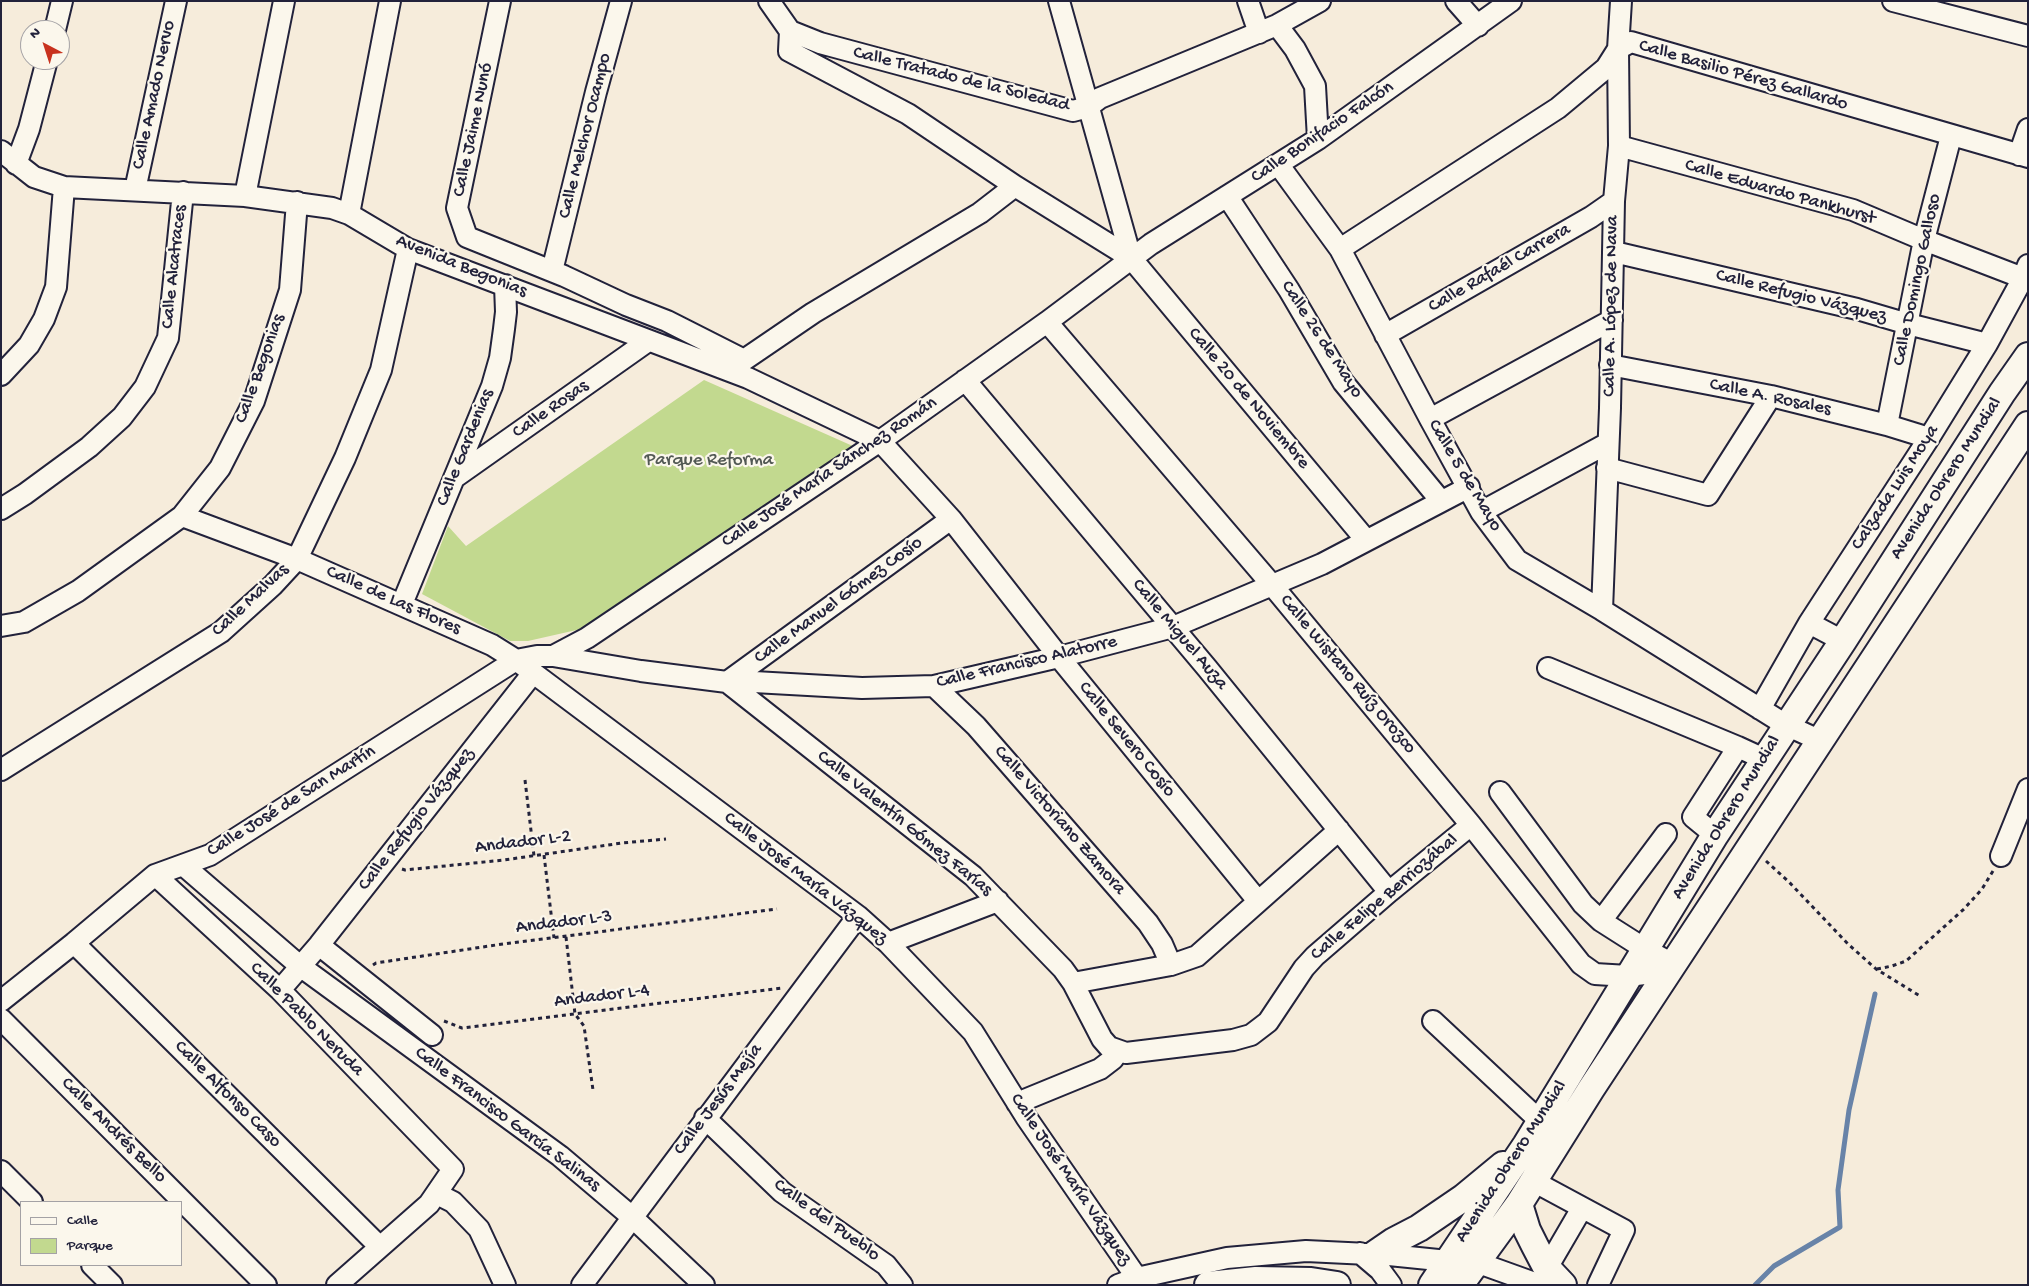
<!DOCTYPE html>
<meta charset="utf-8">
<style>
body{margin:0}
#map{position:relative;width:2029px;height:1286px;overflow:hidden;background:#f6ecdb;font-family:"Gochi Hand",sans-serif}
canvas{display:block}
.frame{position:absolute;inset:0;border:2px solid #22223b;pointer-events:none}
.legend{position:absolute;left:20px;top:1201px;width:162px;height:65px;box-sizing:border-box;background:#fbf7ec;border:1px solid #a4a2a5;margin:0;padding:6px 9px;list-style:none;font-size:15px;color:#22223b}
.legend li{display:flex;align-items:center;gap:10px;height:25px}
.legend b{width:25px;border:1px solid #a4a2a5}
.north{position:absolute;left:20px;top:20px;width:50px;height:50px;box-sizing:border-box;background:#fbf7ec;border:1px solid #a4a2a5;border-radius:50%;rotate:320deg;font-size:14px;font-weight:700;line-height:20px;text-align:center;color:#22223b}
.north::after{content:'';display:block;margin:auto;width:18px;height:22px;background:#c8321e;clip-path:polygon(50% 0,100% 100%,50% 72%,0 100%)}
</style>
<div id="map">
<canvas width="2029" height="1286"></canvas>
<div class="frame"></div>
<ul class="legend">
<li><b style="height:6px;background:#fbf7ec"></b>Calle</li>
<li><b style="height:14px;background:#c2d98f"></b>Parque</li>
</ul>
<div class="north">N</div>
</div>
<script>
const ctx = document.querySelector('canvas').getContext('2d');
ctx.lineJoin = 'round';
function paint(path, color) { ctx.fillStyle = color; ctx.fill(path, 'evenodd'); }
const shape = rows => new Path2D(rows.map(r => 'M' + r).join(''));
function trace(path, color, width, dash) { ctx.strokeStyle = color; ctx.lineWidth = width; ctx.lineCap = dash ? 'butt' : 'round'; ctx.setLineDash(dash || []); ctx.stroke(path); }
function drawText(font, color, halo, rows, align = 'center') {
  ctx.font = font + ' "Gochi Hand",sans-serif'; ctx.lineWidth = 4.5; ctx.setLineDash([]); ctx.textBaseline = 'middle'; ctx.strokeStyle = halo; ctx.fillStyle = color; for (const [text, x, y, turn = 0] of rows) {
    ctx.save(); ctx.translate(x, y); ctx.rotate((+turn || 0) * Math.PI / 180); ctx.textAlign = isNaN(turn) ? turn : align; if (halo) ctx.strokeText(text, 0, 0); ctx.fillText(text, 0, 0); ctx.restore();
  }
}
paint(shape([
 [704,380,855,447,581,629,528,641,510,641,422,594,448,526,466,546]
]), '#c2d98f');
trace(shape([
 [1755,1285,1774,1266,1840,1227,1838,1190,1849,1110,1875,994]
]), '#6883a8', 5);
const minor = shape([
 [500,1,457,208,467,237,564,276,626,305,667,321,744,360],
 [769,1,790,31],
 [1059,1,1131,258],
 [1248,1,1259,33],
 [1456,1,1478,26],
 [1893,1,2028,36],
 [1277,25,1295,49,1315,86,1318,139],
 [55,30,62,1],
 [790,31,820,43,1073,111,1088,107,1100,98,1277,25,1320,1],
 [790,31,789,51,908,114,1015,186],
 [1619,146,1853,210,1924,240,2023,278],
 [1,151,34,177,64,187,245,196,332,208,349,214,408,249,748,378,880,441,951,519,1059,657,1258,901],
 [2019,155,2028,129],
 [16,164,29,129,47,60],
 [1278,164,1340,249,1430,419,1481,512,1517,560,1602,610,1786,725,1821,741],
 [135,190,176,1],
 [245,196,284,1],
 [1227,196,1289,290,1343,382,1441,501],
 [349,214,390,1],
 [1340,249,1558,108,1606,68,1618,49,1631,42,2028,157],
 [1614,252,1857,309,1908,324,1987,344],
 [552,271,596,92,621,1],
 [1047,322,1272,585,1471,825,1581,964,1595,974,1628,976,1669,971],
 [1385,335,1591,217,1614,201],
 [744,360,813,313,980,213,1015,186,1131,258,1366,540],
 [1610,365,1771,396,1887,425,1929,438],
 [1,375,29,345,44,319,56,287,64,187],
 [965,380,1207,668,1389,892],
 [1430,419,1612,320],
 [1887,425,1924,240,1951,136],
 [1607,468,1708,495,1771,396],
 [454,478,648,341],
 [1,509,25,494,89,447,122,417,145,387,168,338,183,192],
 [1481,512,1608,443],
 [182,516,297,559,492,645,516,660,858,916,888,943,973,1032,1026,1117,1137,1278],
 [951,519,727,682,973,876,1063,969,1073,983,1102,1039,1109,1047,1126,1053,1233,1040,1251,1035,1268,1022,1304,968,1315,956,1389,892,1471,825],
 [402,604,492,386,500,358,504,329,506,312,505,285],
 [1602,610,1610,408,1614,201,1619,146,1618,49,1621,1],
 [1809,623,1843,641],
 [1,626,24,622,78,591,182,516,220,468,254,401,290,290,297,202],
 [553,656,641,671,727,682,754,682,862,688,934,686,1059,657,1173,627,1322,564,1469,487],
 [1548,668,1738,747],
 [934,686,976,726,1148,923,1162,944,1171,965],
 [1760,709,1809,623,1929,438,1987,344,2023,278,2028,265],
 [1,770,221,632,273,585,297,559,345,458,381,370,408,249],
 [1500,792,1583,904,1601,921,1645,949,1673,964],
 [1715,835,1693,817,1738,747,1764,759],
 [2001,856,2028,789],
 [183,865,300,966,560,1156,632,1217,704,1285],
 [155,875,280,990,453,1169,429,1204,337,1285],
 [1601,921,1666,834],
 [74,943,380,1247],
 [888,943,998,901],
 [319,945,432,1035],
 [1073,983,1171,965,1197,956,1339,830],
 [280,990,319,945,533,673],
 [1,1001,74,943,155,875,210,855,516,660,537,656,553,656,587,638,880,441,1047,322,1151,244,1318,139,1511,1],
 [1,1019,266,1285],
 [1433,1021,1540,1121],
 [1017,1103,1100,1069,1113,1059,1118,1052],
 [705,1118,782,1192,886,1265,902,1285],
 [1,1171,32,1202],
 [1533,1181,1624,1230,1598,1285],
 [437,1194,453,1202,479,1229,505,1285],
 [1360,1253,1380,1270,1391,1285],
 [92,1265,112,1285],
 [1547,1268,1582,1208],
 [582,1285,858,916],
 [1118,1285,1137,1278,1227,1258,1306,1251,1389,1255,1448,1261,1476,1262,1540,1285]
]);
const major = shape([
 [1519,1204,1527,1230,1535,1246,1546,1267,1563,1285],
 [1375,1254,1394,1241,1419,1228,1463,1198,1503,1165],
 [1208,1285,1256,1280,1311,1281,1337,1285],
 [1432,1285,1526,1145,1715,835,1843,641,2002,393,2028,356],
 [1460,1285,1519,1204,1591,1089,2028,425]
]);
trace(minor, '#22223b', 24);
trace(major, '#22223b', 30);
trace(shape([
 [525,780,534,856],
 [544,855,554,938],
 [1766,861,1789,882,1848,944,1876,969,1920,996],
 [402,869,405,870,504,860,622,843,666,839],
 [566,937,575,1014,584,1026,593,1090],
 [373,965,376,963,496,945,777,909],
 [1877,969,1892,966,1906,961,1964,909,1982,889,1993,871],
 [444,1021,462,1028,782,988]
]), '#22223b', 3, [4, 4]);
trace(minor, '#fbf7ec', 20);
trace(major, '#fbf7ec', 26);
drawText('19px', '#22223b', '#fbf7ec', [
 ["Calle Basilio Pérez Gallardo",1743,76,16],
 ["Calle Tratado de la Soledad",961,80,14],
 ["Calle Amado Nervo",155,95,-78],
 ["Calle Jaime Nunó",474,130,-78],
 ["Calle Bonifacio Falcón",1323,133,-34],
 ["Calle Melchor Ocampo",586,136,-76],
 ["Calle Eduardo Pankhurst",1780,193,16],
 ["Calle Alcatraces",175,267,-84],
 ["Avenida Begonias",461,267,22],
 ["Calle Rafaél Carrera",1500,269,-30],
 ["Calle Domingo Galloso",1918,280,-78],
 ["Calle Refugio Vázquez",1801,297,14],
 ["Calle A. López de Nava",1612,306,-89],
 ["Calle 26 de Mayo",1321,340,57],
 ["Calle Begonias",261,369,-70],
 ["Calle A. Rosales",1770,398,12],
 ["Calle 20 de Noviembre",1248,399,50],
 ["Calle Rosas",551,410,-35],
 ["Calle Gardenias",466,448,-68],
 ["Calle José María Sánchez Román",830,473,-34],
 ["Calle 5 de Mayo",1464,476,59],
 ["Avenida Obrero Mundial",1947,479,-57],
 ["Calzada Luis Moya",1896,488,-57],
 ["Calle Malvas",251,601,-43],
 ["Calle de Las Flores",393,601,24],
 ["Calle Manuel Gómez Cosío",839,601,-36],
 ["Calle Miguel Auza",1179,635,50],
 ["Calle Francisco Alatorre",1027,663,-13],
 ["Calle Wistano Ruíz Orozco",1347,675,50],
 ["Calle Severo Cosío",1126,740,51],
 ["Calle José de San Martín",292,802,-32],
 ["Avenida Obrero Mundial",1727,818,-58],
 ["Calle Refugio Vázquez",417,820,-52],
 ["Calle Victoriano Zamora",1059,821,49],
 ["Calle Valentín Gómez Farías",904,824,39],
 ["Andador L-2",523,843,-7],
 ["Calle José María Vázquez",805,879,38],
 ["Calle Felipe Berriozábal",1385,898,-40],
 ["Andador L-3",564,923,-7],
 ["Andador L-4",602,997,-7],
 ["Calle Pablo Neruda",306,1020,45],
 ["Calle Alfonso Caso",227,1095,45],
 ["Calle Jesús Mejía",719,1100,-53],
 ["Calle Francisco García Salinas",507,1120,37],
 ["Calle Andrés Bello",113,1131,45],
 ["Avenida Obrero Mundial",1512,1162,-57],
 ["Calle José María Vázquez",1070,1180,56],
 ["Calle del Pueblo",826,1221,36]
]);
drawText('19px', '#525954', '#fbf7ec', [
 ["Parque Reforma",709,461]
]);
</script>
